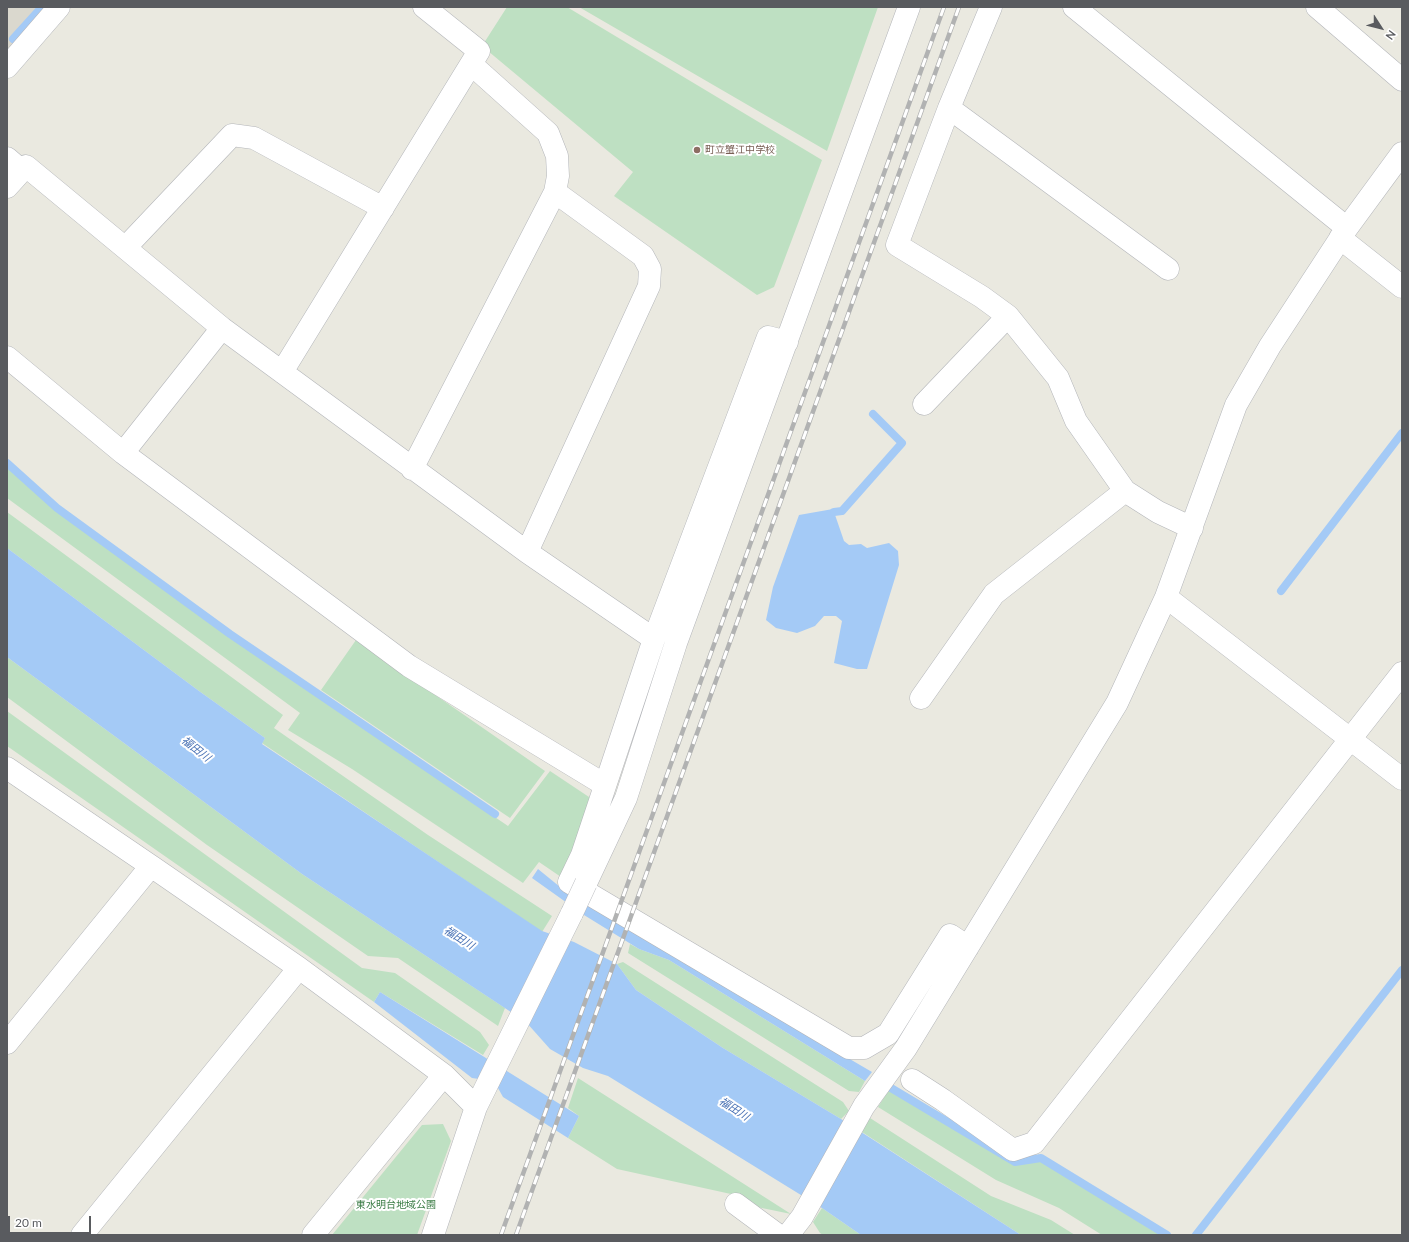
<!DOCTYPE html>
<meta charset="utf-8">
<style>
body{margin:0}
#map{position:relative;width:1409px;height:1242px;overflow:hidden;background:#eae9e0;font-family:Lato,sans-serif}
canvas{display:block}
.frame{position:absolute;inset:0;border:8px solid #595b5f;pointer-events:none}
.north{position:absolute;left:1361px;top:8px;width:40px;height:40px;-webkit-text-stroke:3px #fff;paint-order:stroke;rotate:126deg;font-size:11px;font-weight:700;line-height:16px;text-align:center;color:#595b5f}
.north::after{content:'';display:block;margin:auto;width:14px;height:18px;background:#595b5f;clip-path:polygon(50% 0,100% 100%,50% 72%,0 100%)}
.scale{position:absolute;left:8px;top:1216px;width:83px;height:18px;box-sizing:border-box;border:2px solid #595b5f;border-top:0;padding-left:5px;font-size:12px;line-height:14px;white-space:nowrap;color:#595b5f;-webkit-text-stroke:3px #fff;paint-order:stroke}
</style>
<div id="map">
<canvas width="1409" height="1242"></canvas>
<div class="frame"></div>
<div class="north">N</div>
<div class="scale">20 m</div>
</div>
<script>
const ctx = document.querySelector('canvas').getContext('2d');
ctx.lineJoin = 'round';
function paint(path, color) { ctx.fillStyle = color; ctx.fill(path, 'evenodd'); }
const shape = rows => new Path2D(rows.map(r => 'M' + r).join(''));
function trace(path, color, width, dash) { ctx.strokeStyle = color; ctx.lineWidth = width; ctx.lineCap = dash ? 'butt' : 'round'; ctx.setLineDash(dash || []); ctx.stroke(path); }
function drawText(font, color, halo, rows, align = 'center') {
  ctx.font = font + ' Lato,"Noto Sans JP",sans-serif'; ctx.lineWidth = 4; ctx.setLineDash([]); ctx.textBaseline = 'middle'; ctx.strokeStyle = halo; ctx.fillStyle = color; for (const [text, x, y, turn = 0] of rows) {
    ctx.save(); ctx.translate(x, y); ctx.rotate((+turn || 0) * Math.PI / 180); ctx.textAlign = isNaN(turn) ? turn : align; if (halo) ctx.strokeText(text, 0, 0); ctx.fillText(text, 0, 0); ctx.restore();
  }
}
paint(shape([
 [7,7,46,7,7,51]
]), '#dad8ce');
paint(shape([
 [507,7,567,7,822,160,774,287,757,295,614,196,633,172,482,46],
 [579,7,878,7,827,151],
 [7,467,56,511,231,637,508,826,550,771,595,801,561,877,539,862,523,883,352,769,288,730,300,713,7,498],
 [7,512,283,715,274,728,428,835,552,916,542,932,262,743,265,738,199,691,7,548],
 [356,640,545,771,510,818,321,690],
 [7,657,302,874,505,1008,498,1026,398,958,368,956,207,845,7,697],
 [7,711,362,968,395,973,480,1032,489,1045,483,1055,380,992,374,1002,7,746],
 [630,944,639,949,669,960,865,1081,859,1092,849,1091,628,953],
 [623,962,843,1102,849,1111,841,1119,723,1048,636,990,617,964],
 [578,1078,791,1214,757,1207,740,1196,617,1169,568,1138,579,1116,568,1108],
 [889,1090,1015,1164,1041,1160,1160,1235,1102,1235,1059,1208,996,1180,878,1107],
 [870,1118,991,1196,1051,1220,1075,1235,1021,1235,862,1132],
 [443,1124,451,1141,417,1235,332,1235,422,1125],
 [822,1208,861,1235,823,1235,820,1233,813,1222]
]), '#bee0c2');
paint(shape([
 [833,509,844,541,849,545,861,544,867,548,889,543,898,551,899,565,867,669,857,669,834,663,842,621,836,616,824,616,815,626,797,633,776,628,766,620,773,587,799,515],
 [7,548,199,691,265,738,262,744,542,931,574,942,617,964,636,990,723,1048,841,1119,1021,1235,861,1235,822,1208,608,1076,583,1068,550,1049,526,1022,302,874,7,657],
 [538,869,565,891,632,932,872,1072,865,1081,669,960,639,949,584,915,532,878],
 [380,992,579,1116,568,1138,503,1097,498,1088,479,1079,472,1078,374,1002]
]), '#a4caf6');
trace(shape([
 [13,39,42,7],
 [7,463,57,508,230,634,495,814],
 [834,512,842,511,902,443,873,414],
 [1281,591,1402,433],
 [891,1088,1015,1162,1041,1158,1167,1235],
 [1196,1235,1402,970]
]), '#a4caf6', 8);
const minor = shape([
 [424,7,479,51,471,64],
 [991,7,949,108,897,245,982,297,1008,316,1058,378,1076,421,1125,491,1158,512,1192,528],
 [1074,7,1347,228],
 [1317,7,1402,80],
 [7,67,59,7],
 [949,108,1168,269],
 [7,158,22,171],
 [7,187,26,166,222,328,527,552,654,639],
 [1340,238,1402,287],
 [125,248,232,135,254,138,383,208],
 [787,342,768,337,654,639,582,855,569,882,849,1048,864,1048,888,1034,950,935,968,947],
 [7,357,123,453,409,666,605,785],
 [282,372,471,64,548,133,557,156,558,176,555,192,643,256,650,269,649,286,527,552],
 [924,404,1008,316],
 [123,453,222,328],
 [412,469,555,192],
 [1166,597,1402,779],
 [921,698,994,594,1125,491],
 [7,768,151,866],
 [586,883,626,798,676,643,909,7],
 [7,1043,151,866,299,968,444,1075,476,1107],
 [912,1080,943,1100,1013,1150,1034,1143,1402,673],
 [736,1204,778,1235],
 [82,1235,299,968],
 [313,1235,444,1075],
 [433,1235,476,1107,572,913],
 [788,1235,802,1217,864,1106,906,1048,1117,703,1166,597,1236,405,1270,346,1347,228,1402,153]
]);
trace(minor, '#b3b5b9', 23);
trace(minor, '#fff', 22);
const rail = shape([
 [501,1235,944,7],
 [516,1235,959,7]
]);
trace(rail, '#b1b2b2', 4.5);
trace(rail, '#fff', 3, [9]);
const minorBridge = shape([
 [572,913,586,883]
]);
trace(minorBridge, '#b3b5b9', 23, []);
trace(minorBridge, '#fff', 22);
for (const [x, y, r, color] of [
 [697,150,4,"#8d6e63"]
]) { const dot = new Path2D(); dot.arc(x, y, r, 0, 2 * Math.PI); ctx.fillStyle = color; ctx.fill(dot); trace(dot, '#fff', 1.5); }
drawText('10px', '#785e54', '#fff', [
 ["町立蟹江中学校",705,150]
], 'left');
drawText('10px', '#3b7c45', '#fff', [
 ["東水明台地域公園",396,1205]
]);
drawText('italic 11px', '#4b73b5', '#fff', [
 ["福田川",196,749,38],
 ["福田川",459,938,32],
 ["福田川",734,1109,32]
]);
</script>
